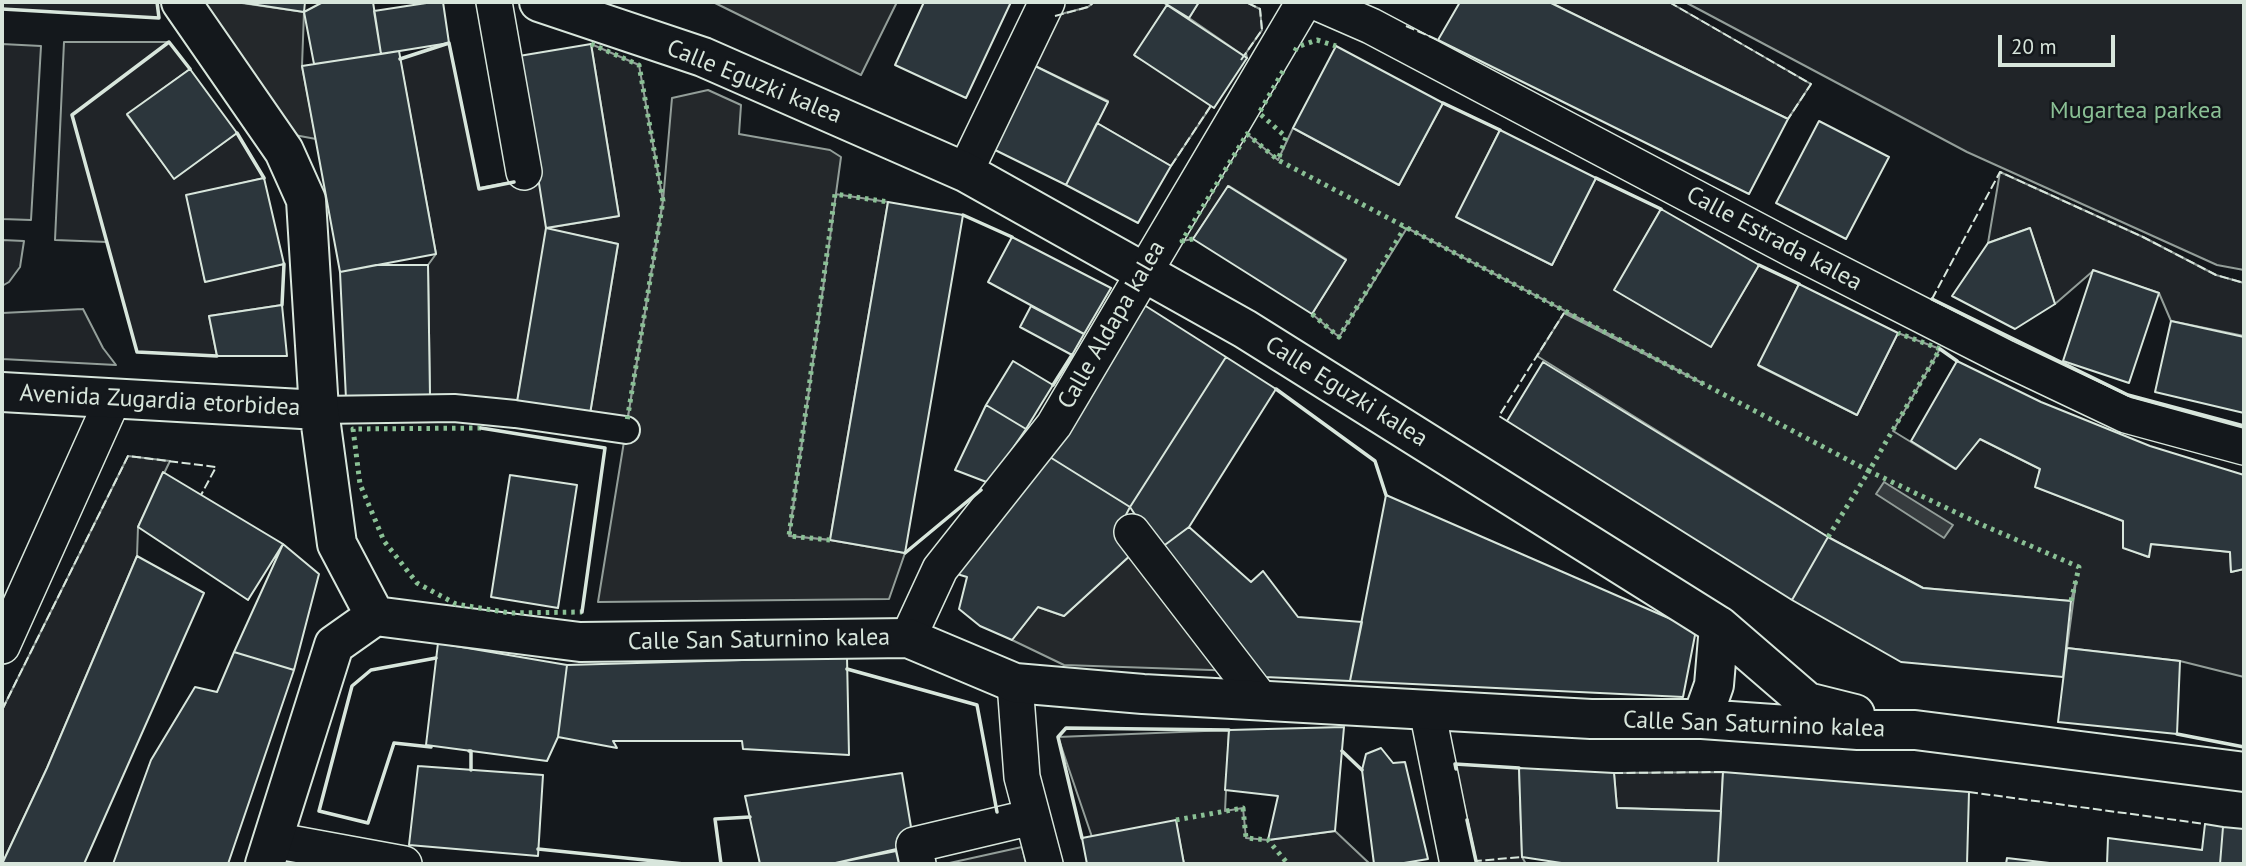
<!DOCTYPE html>
<style>
body{margin:0}
#map{position:relative;width:2246px;height:866px;overflow:hidden;background:#14181c;font-family:"PT Sans",sans-serif}
canvas{display:block}
.frame{position:absolute;inset:0;border:4px solid #d8e6dc;pointer-events:none}
.scale{position:absolute;left:1998px;top:35px;width:117px;height:32px;box-sizing:border-box;border:4px solid #d8e6dc;border-top:0;padding-left:9px;font-size:21px;line-height:24px;white-space:nowrap;color:#d8e6dc;-webkit-text-stroke:5px #14181c;paint-order:stroke}
</style>
<div id="map">
<canvas width="2246" height="866"></canvas>
<div class="frame"></div>
<div class="scale">20 m</div>
</div>
<script>
const ctx = document.querySelector('canvas').getContext('2d');
ctx.lineJoin = 'round';
function paint(path, color) { ctx.fillStyle = color; ctx.fill(path, 'evenodd'); }
const shape = rows => new Path2D(rows.map(r => 'M' + r).join(''));
function trace(path, color, width, dash) { ctx.strokeStyle = color; ctx.lineWidth = width; ctx.lineCap = dash ? 'butt' : 'round'; ctx.setLineDash(dash || []); ctx.stroke(path); }
function drawText(font, color, halo, rows, align = 'center') {
  ctx.font = font + ' "PT Sans",sans-serif'; ctx.lineWidth = 5; ctx.setLineDash([]); ctx.textBaseline = 'middle'; ctx.strokeStyle = halo; ctx.fillStyle = color; for (const [text, x, y, turn = 0] of rows) {
    ctx.save(); ctx.translate(x, y); ctx.rotate((+turn || 0) * Math.PI / 180); ctx.textAlign = isNaN(turn) ? turn : align; if (halo) ctx.strokeText(text, 0, 0); ctx.fillText(text, 0, 0); ctx.restore();
  }
}
const green = shape([
 [2,2,157,2,159,18,2,9,2,2],
 [1094,2,1163,2,1167,5,1135,56,1215,100,1171,166,1097,123,1108,101,1031,64,1038,20,1088,7,1094,2],
 [1199,2,1246,2,1260,9,1262,30,1246,53,1247,58,1189,18,1199,2],
 [1549,2,1669,2,1811,84,1788,119,1549,2],
 [1685,2,2244,2,2244,270,2217,265,1967,152,1685,2],
 [64,42,169,42,190,69,127,115,174,178,237,133,264,178,187,196,205,281,284,264,282,305,209,316,217,356,137,352,107,242,55,240,64,42],
 [449,43,479,188,539,177,547,228,619,216,591,44,639,65,663,201,626,430,588,426,618,244,547,229,515,414,430,397,428,265,436,254,400,59,449,43],
 [2,44,41,46,31,220,2,219,2,44],
 [1443,103,1500,130,1457,217,1552,265,1596,178,1661,209,1615,290,1711,346,1759,265,1799,284,1759,366,1857,415,1898,333,1940,349,1893,431,1955,469,1980,439,2040,469,2036,487,2123,521,2123,547,2148,557,2151,544,2230,552,2231,572,2244,569,2244,677,2180,661,2067,648,2076,581,2071,601,1923,588,1828,537,1537,356,1564,313,1704,384,1407,228,1339,337,1312,314,1346,259,1229,186,1193,239,1182,241,1247,134,1278,160,1293,128,1399,185,1443,103],
 [2000,172,2143,237,2216,275,2244,283,2244,336,2171,321,2159,293,2093,271,2055,304,2030,228,1988,243,2000,172],
 [835,194,888,202,830,540,789,536,835,194],
 [2,240,24,241,20,267,9,282,2,286,2,240],
 [83,309,103,348,116,365,2,359,2,313,83,309],
 [128,456,170,461,138,527,137,556,47,768,2,864,2,710,128,456],
 [1229,730,1225,811,1243,808,1246,838,1268,840,1335,831,1370,864,1184,864,1176,822,1092,837,1058,737,1229,730],
 [1455,764,1519,768,1522,857,1526,864,1477,864,1455,764],
 [1723,772,1721,811,1617,808,1614,773,1723,772],
 [1022,847,1026,864,945,864,1022,847]
]);
paint(green, '#202428');
trace(green, '#939e99', 2);
const parking = shape([
 [184,2,235,2,304,12,302,66,316,139,289,134,184,2],
 [713,2,897,2,861,75,713,2],
 [708,90,741,105,739,134,830,150,841,157,789,536,830,540,905,553,889,599,598,602,663,201,672,98,708,90],
 [1134,552,1240,671,1064,665,1012,640,1038,607,1064,616,1134,552]
]);
paint(parking, '#24282b');
trace(parking, '#939e99', 2);
const water = shape([
 [1884,482,1953,525,1944,538,1876,494,1884,482]
]);
paint(water, '#363b3e');
trace(water, '#939e99', 2);
const building = shape([
 [238,2,305,2,304,12,238,2],
 [323,2,373,2,381,54,314,64,304,12,323,2],
 [433,2,443,2,449,43,381,54,374,11,433,2],
 [924,2,1011,2,966,98,895,65,924,2],
 [1163,2,1199,2,1189,18,1163,2],
 [1460,2,1549,2,1788,119,1749,194,1438,40,1460,2],
 [1167,5,1247,58,1214,108,1134,55,1167,5],
 [591,44,619,216,546,228,519,56,591,44],
 [1336,46,1443,103,1399,185,1293,128,1336,46],
 [399,51,436,254,340,272,302,66,399,51],
 [1031,64,1108,102,1066,185,989,147,1031,64],
 [190,69,237,133,174,179,127,114,190,69],
 [1819,121,1889,157,1846,239,1776,203,1819,121],
 [1097,123,1171,166,1138,223,1066,185,1097,123],
 [1500,130,1596,178,1552,265,1456,217,1500,130],
 [264,178,284,264,205,282,186,195,264,178],
 [1228,186,1346,260,1312,314,1193,239,1228,186],
 [888,202,963,215,905,553,830,540,888,202],
 [1661,209,1759,265,1711,347,1614,290,1661,209],
 [546,228,618,244,588,426,515,414,546,228],
 [2030,228,2055,304,2015,329,1952,296,1988,243,2030,228],
 [1012,237,1111,288,1084,334,988,282,1012,237],
 [376,265,428,265,430,397,346,399,340,272,376,265],
 [2093,270,2159,293,2129,383,2063,361,2093,270],
 [1799,284,1898,333,1857,415,1758,365,1799,284],
 [1141,303,1226,357,1130,507,1045,454,1141,303],
 [282,305,287,356,217,356,209,316,282,305],
 [1031,306,1084,334,1072,355,1020,327,1031,306],
 [2171,321,2244,337,2244,413,2155,392,2171,321],
 [1226,357,1276,389,1189,527,1158,550,1130,507,1226,357],
 [1013,361,1053,385,1026,429,986,405,1013,361],
 [1957,361,2041,402,2150,446,2244,475,2244,569,2231,572,2230,552,2151,544,2149,557,2123,548,2123,521,2035,487,2040,469,1980,439,1956,469,1911,441,1957,361],
 [1543,362,1828,537,1792,600,1507,421,1543,362],
 [986,405,1026,429,989,483,955,470,986,405],
 [1045,454,1130,507,1115,536,1134,552,1064,616,1038,607,1012,640,980,626,959,609,967,577,940,569,1045,454],
 [163,472,283,544,248,600,138,527,163,472],
 [510,475,577,485,558,608,491,597,510,475],
 [1386,495,1696,630,1683,697,1350,681,1386,495],
 [1189,527,1251,582,1263,571,1298,617,1362,622,1350,681,1265,677,1158,550,1189,527],
 [1828,537,1923,588,2071,601,2063,677,1901,662,1792,600,1828,537],
 [283,544,319,574,294,670,234,652,283,544],
 [137,556,204,593,84,864,2,864,47,768,137,556],
 [438,643,567,665,558,737,547,761,426,745,438,643],
 [2067,648,2180,661,2177,734,2058,722,2067,648],
 [234,652,294,670,228,864,113,864,151,760,195,687,217,692,234,652],
 [847,657,849,755,743,749,742,741,613,741,617,748,558,737,567,665,847,657],
 [1344,727,1335,831,1268,840,1278,796,1225,790,1229,730,1344,727],
 [1381,748,1393,763,1405,762,1428,859,1398,864,1374,864,1362,770,1366,754,1381,748],
 [418,766,543,775,538,856,409,845,418,766],
 [1519,768,1614,773,1617,808,1721,811,1718,864,1568,864,1522,857,1519,768],
 [1723,772,1969,792,1967,864,1718,864,1723,772],
 [902,773,914,845,831,864,760,864,745,796,902,773],
 [1176,820,1184,864,1087,864,1082,838,1176,820],
 [2205,824,2223,827,2220,864,2107,864,2108,838,2202,850,2205,824],
 [2223,827,2244,829,2244,864,2220,864,2223,827],
 [896,851,899,864,831,864,896,851],
 [2007,858,2058,864,2006,864,2007,858]
]);
paint(building, '#2c363c');
trace(building, '#d8e6dc', 2);
const pedestrian = shape([
 [319,410,454,408,515,414,626,430]
]);
const minor = shape([
 [494,2,524,172],
 [1316,2,1371,26,1794,250,2006,358,2126,415,2244,447],
 [965,172,1047,2],
 [1132,532,1262,701],
 [908,638,940,569,1054,425,1304,2],
 [2,646,113,399],
 [1015,683,1022,777,1045,864],
 [1427,710,1458,864],
 [273,840,404,864],
 [918,864,914,845,1032,817]
]);
const tertiary = shape([
 [181,2,284,151,306,200,319,410,337,544,375,616],
 [539,2,703,57,965,172,1245,329,1719,626,1807,702,1855,714],
 [2,392,319,410],
 [375,616,580,642,908,638,1015,683,1143,694,1591,719,1702,719,1858,730,1915,730,2244,772],
 [1702,719,1714,685,1719,626],
 [265,864,334,645,375,616]
]);
trace(pedestrian, '#d8e6dc', 30);
trace(minor, '#d8e6dc', 38);
trace(tertiary, '#d8e6dc', 42);
trace(pedestrian, '#14181c', 26);
trace(minor, '#14181c', 35);
trace(tertiary, '#14181c', 38);
trace(shape([
 [591,44,639,65,663,201,627,421],
 [1295,51,1297,47,1317,40,1336,46],
 [1283,71,1259,113,1286,137,1278,160,1869,471,1940,349,1898,333],
 [1193,239,1182,241,1247,134,1279,161],
 [1312,314,1339,337,1405,227],
 [481,428,353,429,360,484,384,541,417,583,456,604,510,613,582,612],
 [1828,537,1869,471,1978,523,2079,567,2071,601],
 [830,540,789,536,835,194,888,202],
 [1176,820,1243,808,1246,838,1268,840,1288,864]
]), '#8ac095', 5, [3.5, 5]);
trace(shape([
 [1669,2,1811,84,1788,119],
 [1055,16,1088,7,1094,2],
 [1406,26,1438,40],
 [1241,60,1262,30,1260,9,1246,2],
 [1171,166,1212,104],
 [1932,299,2000,172,2143,237,2216,275,2244,283],
 [1507,421,1499,416,1564,313],
 [2,710,128,456,216,467,201,495],
 [1614,773,1723,772],
 [1969,792,2205,824],
 [1477,864,1476,861,1522,857]
]), '#d8e6dc', 2, [9, 3.5]);
trace(shape([
 [2,9,159,18,157,2],
 [400,59,449,43,479,189,514,182],
 [190,69,169,42,72,115,137,352,217,356],
 [1443,103,1500,130],
 [237,133,264,178],
 [1596,178,1661,209],
 [963,215,1012,237],
 [1759,265,1799,284],
 [1932,299,2128,395,2244,426],
 [282,305,284,264],
 [1940,349,1957,361],
 [1053,385,1072,355],
 [1276,389,1375,461,1386,495],
 [481,428,605,448,582,612],
 [905,553,981,490],
 [847,669,977,705,997,812],
 [2177,734,2244,747],
 [431,747,394,743,368,823,319,811,352,686,371,670,436,658],
 [469,751,471,751,471,770],
 [1342,751,1362,770],
 [1456,769,1455,764,1519,768],
 [1467,820,1476,861],
 [1082,838,1058,737,1066,728,1229,730],
 [538,849,684,864],
 [721,864,715,819,750,817]
]), '#d8e6dc', 3.5);
drawText('24px', '#d8e6dc', '#14181c', [
 ["Calle Eguzki kalea",754,82,22],
 ["Calle Estrada kalea",1774,239,28],
 ["Calle Aldapa kalea",1112,325,-60],
 ["Calle Eguzki kalea",1346,392,32],
 ["Avenida Zugardia etorbidea",160,401,3],
 ["Calle San Saturnino kalea",759,640,-1],
 ["Calle San Saturnino kalea",1754,725,2]
]);
drawText('24px', '#8ac095', '#14181c', [
 ["Mugartea parkea",2136,111]
]);
</script>
